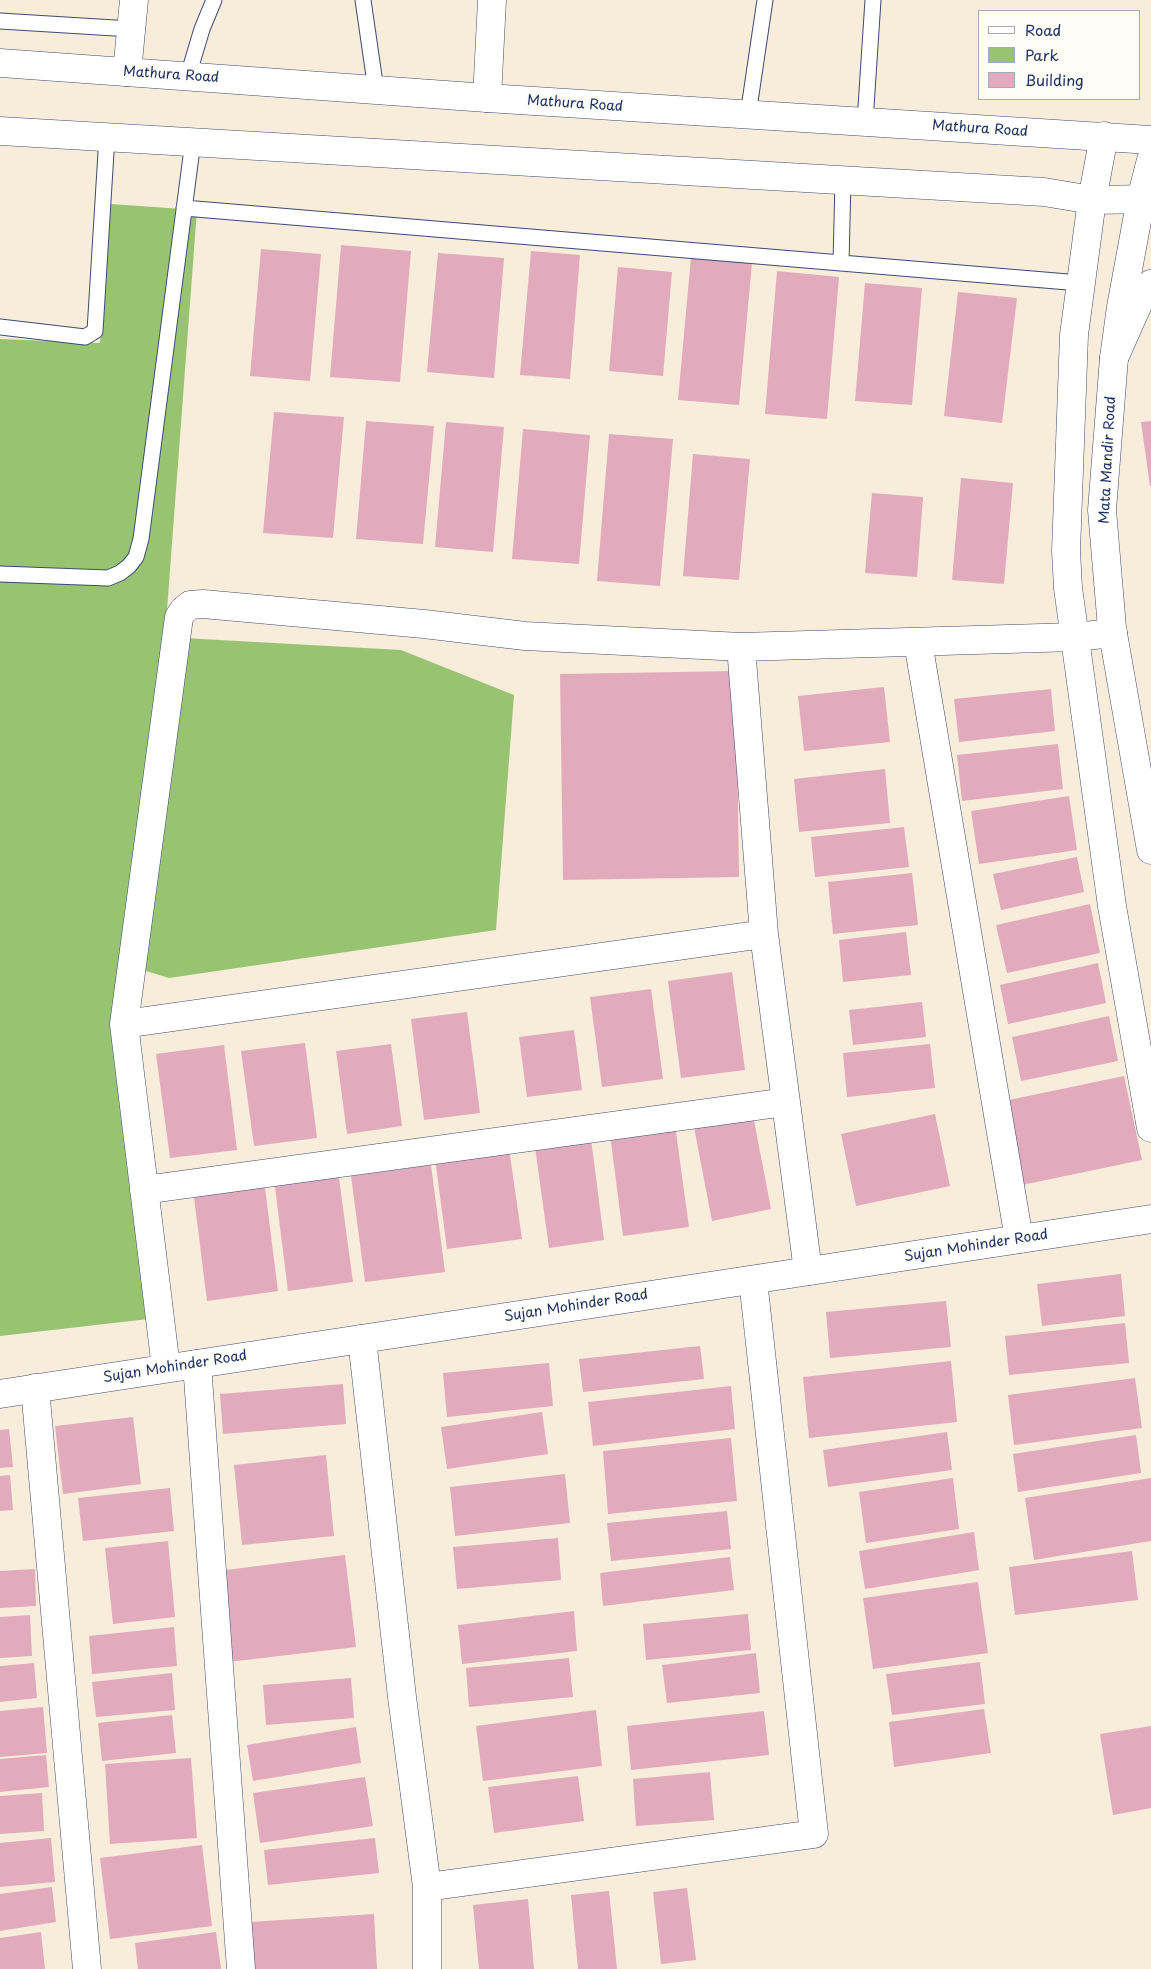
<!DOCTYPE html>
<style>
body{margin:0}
#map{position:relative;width:1151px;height:1969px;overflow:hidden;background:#f8ecdb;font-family:"Playpen Sans",sans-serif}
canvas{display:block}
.legend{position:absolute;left:978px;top:10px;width:162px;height:90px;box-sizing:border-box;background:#fdfcf7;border:1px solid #a3aaba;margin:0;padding:6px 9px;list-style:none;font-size:15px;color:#1b2f5e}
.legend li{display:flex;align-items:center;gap:10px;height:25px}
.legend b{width:25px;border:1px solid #a3aaba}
</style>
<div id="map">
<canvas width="1151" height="1969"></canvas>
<ul class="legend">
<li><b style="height:6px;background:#fff"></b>Road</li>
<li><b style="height:14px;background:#98c472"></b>Park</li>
<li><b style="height:14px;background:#e2abbd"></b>Building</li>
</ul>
</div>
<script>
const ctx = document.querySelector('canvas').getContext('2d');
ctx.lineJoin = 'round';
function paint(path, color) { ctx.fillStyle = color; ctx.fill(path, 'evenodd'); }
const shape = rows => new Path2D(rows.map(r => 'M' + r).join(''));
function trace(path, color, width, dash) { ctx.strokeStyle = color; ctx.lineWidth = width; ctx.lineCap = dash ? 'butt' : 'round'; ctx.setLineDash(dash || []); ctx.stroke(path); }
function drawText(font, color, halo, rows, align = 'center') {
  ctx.font = font + ' "Playpen Sans",sans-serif'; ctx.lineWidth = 4.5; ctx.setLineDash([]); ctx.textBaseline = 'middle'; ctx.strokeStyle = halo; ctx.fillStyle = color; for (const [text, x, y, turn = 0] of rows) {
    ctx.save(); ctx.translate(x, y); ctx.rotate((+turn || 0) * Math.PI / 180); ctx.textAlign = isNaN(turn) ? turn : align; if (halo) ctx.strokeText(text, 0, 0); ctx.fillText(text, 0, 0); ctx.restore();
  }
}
paint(shape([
 [111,204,197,210,165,637,401,650,514,695,496,930,169,978,136,968,130,1034,166,1317,0,1336,0,339,100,343]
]), '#98c472');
paint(shape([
 [341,245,411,251,400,382,330,377],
 [261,249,321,254,310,381,250,376],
 [531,251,580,255,570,379,520,375],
 [438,253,504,258,494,378,427,372],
 [691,257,752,263,739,405,678,400],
 [618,267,672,272,663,376,609,371],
 [777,271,839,277,827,419,765,414],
 [865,283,922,288,912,405,855,401],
 [958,292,1017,298,1002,423,944,416],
 [274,412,344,417,333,538,263,533],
 [366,421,434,426,423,544,356,539],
 [1151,421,1151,486,1150,486,1141,422],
 [446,422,504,427,493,552,435,547],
 [523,429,590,435,579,564,512,559],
 [609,434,673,439,660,586,597,581],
 [693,454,750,459,739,580,683,576],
 [961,478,1013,483,1004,584,952,580],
 [872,493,923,497,917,577,865,573],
 [736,671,739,877,563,880,560,674],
 [884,687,890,742,804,751,798,696],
 [1051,689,1055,731,959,742,954,699],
 [1058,744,1063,789,962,801,957,755],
 [885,769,890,823,799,832,794,779],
 [1069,796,1077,850,979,864,971,811],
 [904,827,909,867,815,877,811,837],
 [1077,857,1084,892,1001,910,993,874],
 [912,873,918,925,833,934,828,882],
 [1090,904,1100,953,1007,973,996,925],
 [906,932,911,975,843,982,839,940],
 [1098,963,1106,1003,1008,1024,1000,985],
 [732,972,745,1070,681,1078,668,981],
 [651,989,663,1079,602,1087,590,997],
 [922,1002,926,1037,853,1045,849,1010],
 [467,1012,480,1113,424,1120,411,1019],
 [1109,1016,1118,1061,1021,1081,1012,1037],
 [574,1030,582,1090,527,1097,519,1037],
 [305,1043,317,1138,254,1146,241,1051],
 [391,1044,402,1126,347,1134,336,1051],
 [930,1044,935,1088,847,1097,843,1053],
 [224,1045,237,1150,170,1158,156,1054],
 [1124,1076,1142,1160,1022,1185,1004,1101],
 [752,1110,771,1209,712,1221,693,1122],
 [935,1114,950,1186,856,1206,841,1134],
 [675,1125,689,1227,623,1236,610,1134],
 [591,1139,604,1240,549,1248,535,1147],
 [508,1141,522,1239,447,1249,434,1151],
 [431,1165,445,1272,365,1282,351,1176],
 [338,1171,353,1282,288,1291,274,1179],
 [264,1180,278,1291,207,1301,193,1189],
 [1121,1274,1125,1316,1042,1326,1037,1284],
 [946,1301,951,1347,830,1358,826,1312],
 [1125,1323,1129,1363,1009,1375,1005,1336],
 [700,1346,704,1379,583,1392,579,1359],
 [951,1361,957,1422,809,1438,803,1377],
 [549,1363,553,1406,447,1417,443,1373],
 [1135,1378,1142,1428,1014,1445,1008,1395],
 [343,1384,346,1424,223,1434,220,1394],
 [731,1386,735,1429,593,1446,588,1402],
 [542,1412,548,1454,447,1469,441,1427],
 [133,1417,141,1484,63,1494,55,1426],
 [9,1429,13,1467,0,1468,0,1430],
 [947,1432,952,1470,828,1487,823,1450],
 [1136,1435,1141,1473,1018,1492,1013,1454],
 [731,1438,737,1501,608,1514,603,1451],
 [326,1455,334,1536,242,1545,234,1465],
 [565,1474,570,1523,455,1536,450,1487],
 [10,1475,13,1510,0,1511,0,1476],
 [953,1478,959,1529,866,1543,859,1492],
 [1151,1478,1151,1541,1034,1560,1025,1498],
 [170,1488,174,1531,83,1541,78,1498],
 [727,1511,731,1549,611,1561,607,1523],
 [974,1532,979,1570,865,1589,859,1551],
 [558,1538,561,1580,457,1589,453,1547],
 [168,1541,175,1617,113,1624,105,1548],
 [1132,1551,1138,1600,1015,1615,1009,1567],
 [345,1555,356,1647,228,1662,218,1571],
 [730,1557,734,1590,603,1606,600,1573],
 [35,1569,36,1606,0,1608,0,1571],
 [978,1582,988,1653,873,1669,863,1598],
 [574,1611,577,1651,462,1664,458,1625],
 [748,1614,751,1650,646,1660,643,1624],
 [30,1615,32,1656,0,1658,0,1617],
 [174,1627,177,1666,92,1674,89,1636],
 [756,1653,760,1693,667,1703,662,1665],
 [569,1658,573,1697,469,1707,466,1668],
 [980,1662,985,1704,892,1715,886,1674],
 [34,1663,37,1698,0,1702,0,1666],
 [172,1673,175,1710,96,1717,92,1682],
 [351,1678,354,1718,266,1725,263,1685],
 [43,1707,47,1753,0,1757,0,1711],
 [984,1709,991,1753,894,1767,889,1722],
 [596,1710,602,1766,483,1781,476,1726],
 [764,1711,769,1755,631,1770,627,1726],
 [172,1715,176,1753,102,1761,98,1723],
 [1151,1726,1151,1808,1113,1815,1100,1734],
 [356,1727,361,1763,253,1781,247,1745],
 [46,1755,49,1787,0,1792,0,1759],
 [191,1758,197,1838,110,1844,105,1764],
 [710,1772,714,1820,636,1826,633,1779],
 [578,1776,584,1821,494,1833,488,1787],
 [365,1777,373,1826,260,1843,253,1793],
 [42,1793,44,1831,0,1834,0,1796],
 [51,1838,55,1882,0,1887,0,1843],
 [375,1838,379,1873,268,1885,264,1850],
 [202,1845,212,1926,110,1939,100,1858],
 [52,1887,56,1922,0,1931,0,1894],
 [687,1888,696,1960,661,1964,653,1892],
 [609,1891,617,1969,578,1969,571,1895],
 [528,1899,534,1969,479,1969,473,1905],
 [374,1914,377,1969,253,1969,250,1922],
 [41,1932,45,1969,0,1969,0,1938],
 [216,1932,221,1969,138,1969,135,1943]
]), '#e2abbd');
const service = shape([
 [363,0,376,90],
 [0,21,131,29],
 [188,76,202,29,214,0],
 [748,115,765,0],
 [865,122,873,0],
 [184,208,1080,283],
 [841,263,843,180],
 [0,327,85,337,95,331,107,136],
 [0,574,108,578,120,573,129,566,136,557,141,539,193,141]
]);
const minor = shape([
 [127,72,134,0],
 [487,98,492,0],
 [918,642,1019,1239],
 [741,647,764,934,808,1271],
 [124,1024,764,934],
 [144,1190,786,1102],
 [362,1339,402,1697,427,1887,427,1969],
 [197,1364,241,1969],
 [166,1368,124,1024,179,617,183,611,190,605,203,604,424,624,525,636,741,647,1075,637,1113,633],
 [35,1388,87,1969],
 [427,1887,814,1834,753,1280]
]);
const tertiary = shape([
 [1104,136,1092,200,1074,335,1066,551,1068,588,1112,906,1151,1128],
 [1151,160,1141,199,1121,307,1114,358,1102,510,1112,628,1151,850],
 [0,1394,1151,1219]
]);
const trunk = shape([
 [0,63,487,98,1151,140],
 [0,131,1044,192,1092,200,1151,199],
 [1114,358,1142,295,1151,284]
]);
trace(service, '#3c4b71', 17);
trace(minor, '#3c4b71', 29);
trace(tertiary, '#3c4b71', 29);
trace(trunk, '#3c4b71', 29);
trace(service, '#fff', 15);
trace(minor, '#fff', 28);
trace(tertiary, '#fff', 28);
trace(trunk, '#fff', 28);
drawText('14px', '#1b2f5e', '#fdfcf7', [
 ["Mathura Road",171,75,4],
 ["Mathura Road",575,104,4],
 ["Mathura Road",980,129,4],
 ["Mata Mandir Road",1108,460,-87],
 ["Sujan Mohinder Road",976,1246,-9],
 ["Sujan Mohinder Road",576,1306,-9],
 ["Sujan Mohinder Road",175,1367,-9]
]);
</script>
